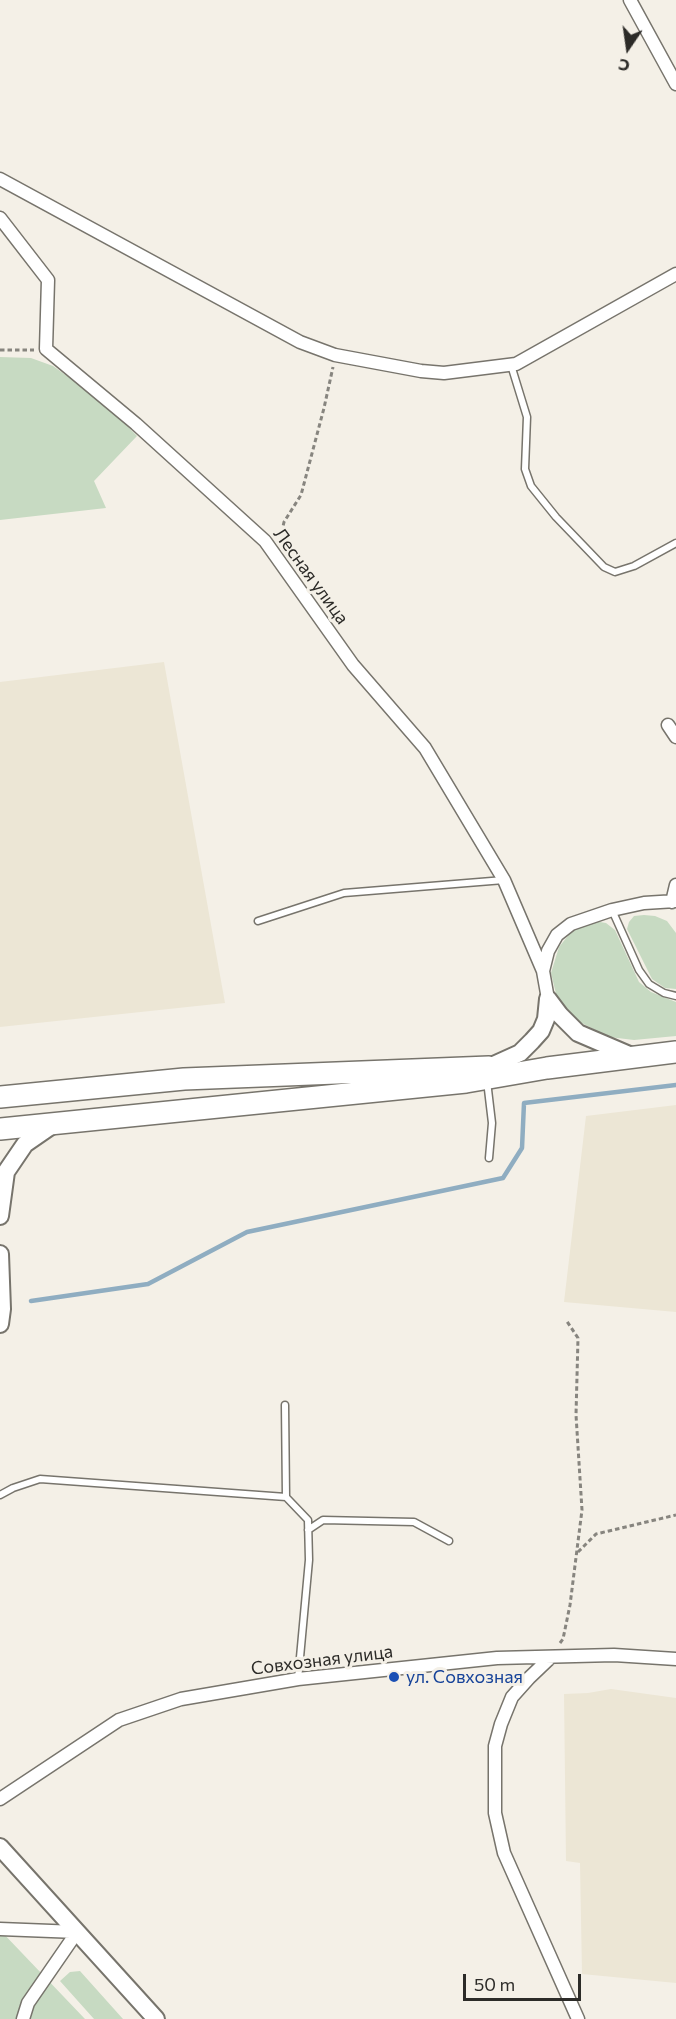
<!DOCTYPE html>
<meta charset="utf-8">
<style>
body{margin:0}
#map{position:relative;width:676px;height:2019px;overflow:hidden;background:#f4f0e7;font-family:Commissioner,sans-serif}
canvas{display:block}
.north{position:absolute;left:598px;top:18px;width:60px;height:60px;-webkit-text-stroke:4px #f4f0e7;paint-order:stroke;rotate:193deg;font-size:16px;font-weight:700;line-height:24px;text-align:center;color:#2c2b28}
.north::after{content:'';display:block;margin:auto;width:21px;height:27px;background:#2c2b28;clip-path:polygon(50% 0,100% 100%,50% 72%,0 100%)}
.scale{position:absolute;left:463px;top:1974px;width:118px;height:27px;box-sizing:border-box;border:3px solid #2c2b28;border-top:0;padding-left:8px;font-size:18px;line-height:21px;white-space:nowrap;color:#2c2b28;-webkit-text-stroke:4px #f4f0e7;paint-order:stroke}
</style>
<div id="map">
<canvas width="676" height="2019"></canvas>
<div class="north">С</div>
<div class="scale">50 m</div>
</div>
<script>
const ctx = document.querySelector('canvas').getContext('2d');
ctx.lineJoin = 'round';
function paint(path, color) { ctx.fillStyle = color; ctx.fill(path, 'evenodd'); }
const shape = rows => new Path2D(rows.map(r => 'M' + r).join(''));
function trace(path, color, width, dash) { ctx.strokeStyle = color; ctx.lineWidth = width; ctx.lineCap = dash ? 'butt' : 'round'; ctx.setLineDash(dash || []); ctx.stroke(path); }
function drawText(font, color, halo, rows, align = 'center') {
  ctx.font = font + ' Commissioner,sans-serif'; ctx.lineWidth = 6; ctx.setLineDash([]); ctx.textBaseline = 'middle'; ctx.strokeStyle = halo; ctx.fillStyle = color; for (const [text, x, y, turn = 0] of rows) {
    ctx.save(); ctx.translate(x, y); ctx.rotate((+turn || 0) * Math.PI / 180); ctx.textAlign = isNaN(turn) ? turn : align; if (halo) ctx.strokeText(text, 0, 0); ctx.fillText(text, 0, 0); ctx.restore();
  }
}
paint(shape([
 [164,662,225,1003,0,1027,0,682],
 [676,1105,676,1312,564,1302,586,1116],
 [611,1689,676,1698,676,1983,582,1974,580,1863,566,1861,564,1694,588,1693]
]), '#ece6d5');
paint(shape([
 [0,357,31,358,53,366,106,404,137,436,94,481,106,508,0,520],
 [644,915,655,916,667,921,676,933,676,989,665,988,652,979,627,929,629,922,634,916],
 [594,921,606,923,615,930,639,982,651,992,676,1002,676,1036,634,1040,609,1037,570,1017,558,1002,551,973,559,947,571,932,582,924],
 [0,1930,85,2019,0,2019],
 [80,1971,123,2019,94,2019,60,1981,70,1972]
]), '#c7dac2');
trace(shape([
 [31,1301,148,1284,247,1232,503,1178,522,1148,524,1103,676,1085]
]), '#8fadc1', 4.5);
const service = shape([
 [511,365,527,417,525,469,531,486,556,517,604,567,615,572,634,566,676,543],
 [612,910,639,970,649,984,664,993,676,996],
 [258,921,344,893,504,880],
 [487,1081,492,1123,489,1158],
 [285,1405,286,1497,308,1520,309,1560,298,1679],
 [0,1495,13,1488,40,1479,286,1497],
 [308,1530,323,1520,414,1522,449,1541]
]);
const minor = shape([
 [630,0,676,84],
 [0,179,300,342,335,355,421,371,444,373,516,364,676,274],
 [0,218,48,280,46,349,136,424,265,541,353,665,425,748,504,880,543,971],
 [668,725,676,737],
 [672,902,676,885],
 [548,999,543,971,548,951,557,935,571,924,612,910,644,903,676,901],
 [551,1657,529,1678,512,1697,501,1724,495,1746,495,1813,504,1853,578,2019],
 [0,1799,119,1720,181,1699,298,1679,497,1658,614,1655,676,1659],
 [0,1929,77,1932],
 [23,2019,28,2003,77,1932]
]);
const tertiary = shape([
 [548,999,560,1015,578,1033,634,1057],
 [489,1067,520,1053,532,1041,541,1031,546,1019,548,999],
 [0,1216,6,1172,25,1144,54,1124],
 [0,1254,2,1309,0,1324],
 [0,1847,156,2019]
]);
const trunk = shape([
 [0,1097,184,1079,489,1067],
 [0,1129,466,1082,547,1068,676,1052]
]);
trace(service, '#77746c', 9);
trace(minor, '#77746c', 15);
trace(tertiary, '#77746c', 20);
trace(trunk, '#77746c', 24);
trace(shape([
 [0,350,34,350],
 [280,540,284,522,301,495,324,408,333,367],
 [578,1552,596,1534,676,1515],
 [560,1643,563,1639,570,1605,582,1510,576,1415,578,1338,566,1320]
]), '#87857f', 3, [4.5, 3]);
trace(service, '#fff', 6);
trace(minor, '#fff', 12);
trace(tertiary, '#fff', 16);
trace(trunk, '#fff', 21);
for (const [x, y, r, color] of [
 [394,1677,6,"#1a4fb4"]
]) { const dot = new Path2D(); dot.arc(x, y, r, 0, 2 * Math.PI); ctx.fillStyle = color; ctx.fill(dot); trace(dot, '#f4f0e7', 2); }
drawText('18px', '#2c2b28', '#f4f0e7', [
 ["Лесная улица",311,576,54],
 ["Совхозная улица",322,1660,-7]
]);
drawText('18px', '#164399', '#f4f0e7', [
 ["ул. Совхозная",406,1677]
], 'left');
</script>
